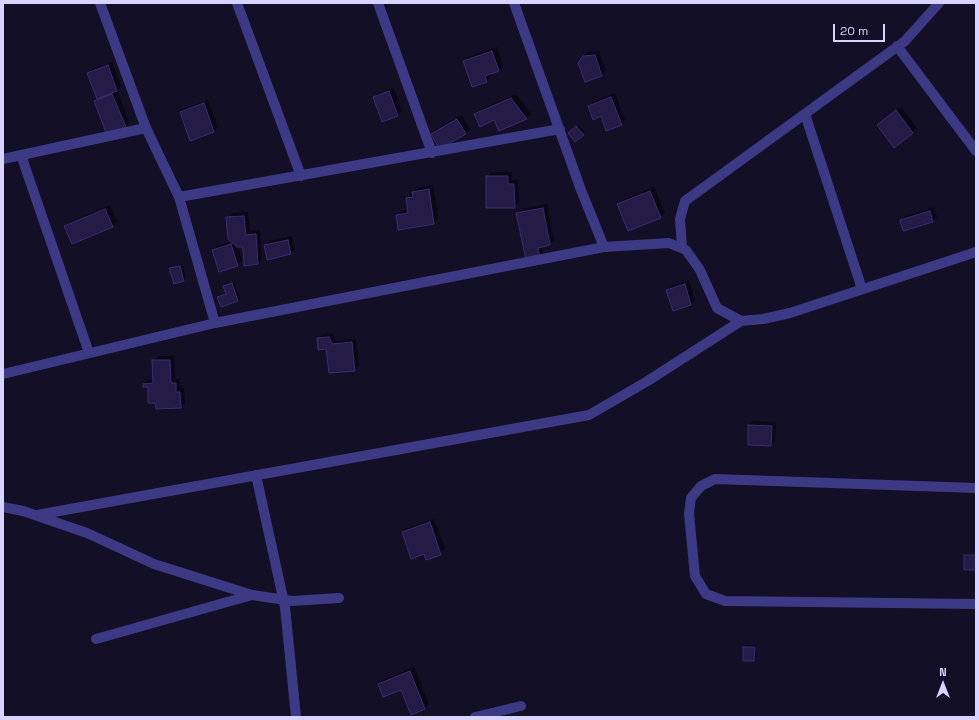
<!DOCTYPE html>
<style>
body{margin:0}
#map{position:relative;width:979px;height:720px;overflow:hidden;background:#130f26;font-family:"Space Grotesk",sans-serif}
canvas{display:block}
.frame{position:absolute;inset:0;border:4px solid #d9d4ff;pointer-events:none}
.north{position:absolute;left:923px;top:664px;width:40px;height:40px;-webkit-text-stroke:3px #130f26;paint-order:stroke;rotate:0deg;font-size:11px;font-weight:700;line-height:16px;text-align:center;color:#d9d4ff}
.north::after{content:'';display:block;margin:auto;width:14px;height:18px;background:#d9d4ff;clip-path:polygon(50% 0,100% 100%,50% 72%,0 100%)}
.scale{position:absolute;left:833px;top:24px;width:52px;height:18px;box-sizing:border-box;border:2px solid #d9d4ff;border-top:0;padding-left:5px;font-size:12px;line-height:14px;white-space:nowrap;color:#d9d4ff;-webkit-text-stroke:3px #130f26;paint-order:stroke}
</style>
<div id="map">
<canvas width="979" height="720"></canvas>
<div class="frame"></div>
<div class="north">N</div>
<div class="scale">20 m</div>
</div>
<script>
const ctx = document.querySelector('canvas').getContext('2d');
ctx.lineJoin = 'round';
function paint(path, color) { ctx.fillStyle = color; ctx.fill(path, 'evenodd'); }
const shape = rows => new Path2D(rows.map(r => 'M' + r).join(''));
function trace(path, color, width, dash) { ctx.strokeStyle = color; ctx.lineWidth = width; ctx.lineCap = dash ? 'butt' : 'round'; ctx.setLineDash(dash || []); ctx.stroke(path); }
paint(shape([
 [497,47,503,66,499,70,490,73,491,77,487,81,472,86,464,61,468,57],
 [599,51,606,71,602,75,586,81,583,56,588,52],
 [112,62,121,86,117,90,129,122,125,126,95,101,98,98,88,73,93,69],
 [394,88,402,111,398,115,374,98,378,93],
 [615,93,625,120,621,124,602,115,589,106,593,102],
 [516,94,531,114,526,118,499,130,494,119,475,115,479,110],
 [208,100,218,127,213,131,181,112,185,108],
 [901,107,917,128,912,132,878,125],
 [462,115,470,129,466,133,432,134,436,130],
 [579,125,585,132,575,140,571,131],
 [491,172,512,172,512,180,518,180,519,202,514,207,487,177],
 [433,185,438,218,434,223,399,229,397,215,401,211,409,210,407,198,411,194,414,194,413,192,418,188],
 [654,187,665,213,661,217,618,204,622,200],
 [547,204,554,240,550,244,542,246,543,252,539,257,518,213,522,209],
 [110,205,117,222,112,226,65,226,70,222],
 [934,207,937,217,932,221,901,220,905,216],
 [248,212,250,231,260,230,262,259,258,263,244,246,237,246,242,260,238,265,220,271,213,250,217,246,232,241,227,218,232,213],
 [292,236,295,249,290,253,265,246,269,241],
 [182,264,186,278,184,280,171,269,172,267],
 [689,280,695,300,691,304,674,310,667,290,672,286],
 [234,282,240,299,238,301,221,306,219,297,227,293,224,286],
 [333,333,336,341,356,339,359,365,355,370,318,339,322,334],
 [158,356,174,356,175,379,180,379,180,388,184,388,185,403,180,407,156,402,149,386,144,384,148,380,154,380,153,361],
 [753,421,776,422,775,441,771,445,749,425],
 [434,519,445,549,440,554,424,553,403,532,407,528],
 [967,554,976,554,976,569,965,556],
 [746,645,756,645,756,658,754,660,744,647],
 [414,667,429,704,425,708,401,689,379,684,383,680]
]), '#0007');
const building = shape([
 [492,51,499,71,485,76,487,82,472,87,463,61,492,51],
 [595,55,602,76,585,82,578,63,583,56,595,55],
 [108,65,117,91,97,99,87,73,108,65],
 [389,91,398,116,382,122,373,97,389,91],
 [112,94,126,127,107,135,94,101,112,94],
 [611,97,622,125,606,131,601,116,593,120,588,106,611,97],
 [511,98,527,119,499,131,494,120,480,127,474,114,511,98],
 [204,103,214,132,190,141,180,112,204,103],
 [896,110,913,133,894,148,877,125,896,110],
 [457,119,466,134,439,149,431,134,457,119],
 [576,126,584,135,575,142,568,133,576,126],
 [486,176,508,176,508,184,514,184,515,208,486,208,486,176],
 [429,189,434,224,398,230,396,215,408,213,406,198,413,197,412,192,429,189],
 [650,191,661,218,628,231,617,204,650,191],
 [543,208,550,245,538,248,540,258,526,260,516,213,543,208],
 [105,209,113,227,72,244,64,226,105,209],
 [930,211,933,222,903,231,900,220,930,211],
 [244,216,246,235,256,234,258,264,244,266,243,247,237,247,228,239,226,217,244,216],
 [288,240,291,254,267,260,264,245,288,240],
 [231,244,238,266,219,272,212,250,231,244],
 [180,266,184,281,174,284,169,268,180,266],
 [232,283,238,301,221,307,217,297,226,294,223,286,232,283],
 [685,284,691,305,673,311,666,290,685,284],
 [329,337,332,344,352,342,355,371,329,373,326,349,318,350,317,338,329,337],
 [152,360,170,360,171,383,176,383,176,392,180,392,181,408,156,409,155,403,148,403,148,387,143,387,143,384,153,383,152,360],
 [748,425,772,426,771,446,748,445,748,425],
 [430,522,441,555,426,560,424,554,411,559,402,532,430,522],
 [964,555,976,555,976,570,964,570,964,555],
 [743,647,755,647,754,661,743,661,743,647],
 [410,671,425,709,411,715,401,690,383,697,378,684,410,671]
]);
paint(building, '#241b47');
trace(building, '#3b2d73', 1);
trace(shape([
 [100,3,146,128,179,197,215,323],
 [237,3,301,176],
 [378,3,432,153],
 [514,3,581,190,604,247],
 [897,46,976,151],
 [805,114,862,289],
 [21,155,89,353],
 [3,159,146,128],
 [179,197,560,129],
 [682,248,680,219,685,201,905,41,939,3],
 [3,374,215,323,604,247,669,243,686,250,700,270,717,308,741,321,763,319,790,313,976,252],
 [256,475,285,607,296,717],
 [976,488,715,479,701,486,691,498,689,514,695,576,706,594,725,601,976,604],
 [3,507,23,511,87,533,154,564,252,595,292,601,339,598],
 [37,515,589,415,646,382,741,321],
 [96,639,252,595],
 [475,717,521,706]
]), '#3d3a85', 10);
</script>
